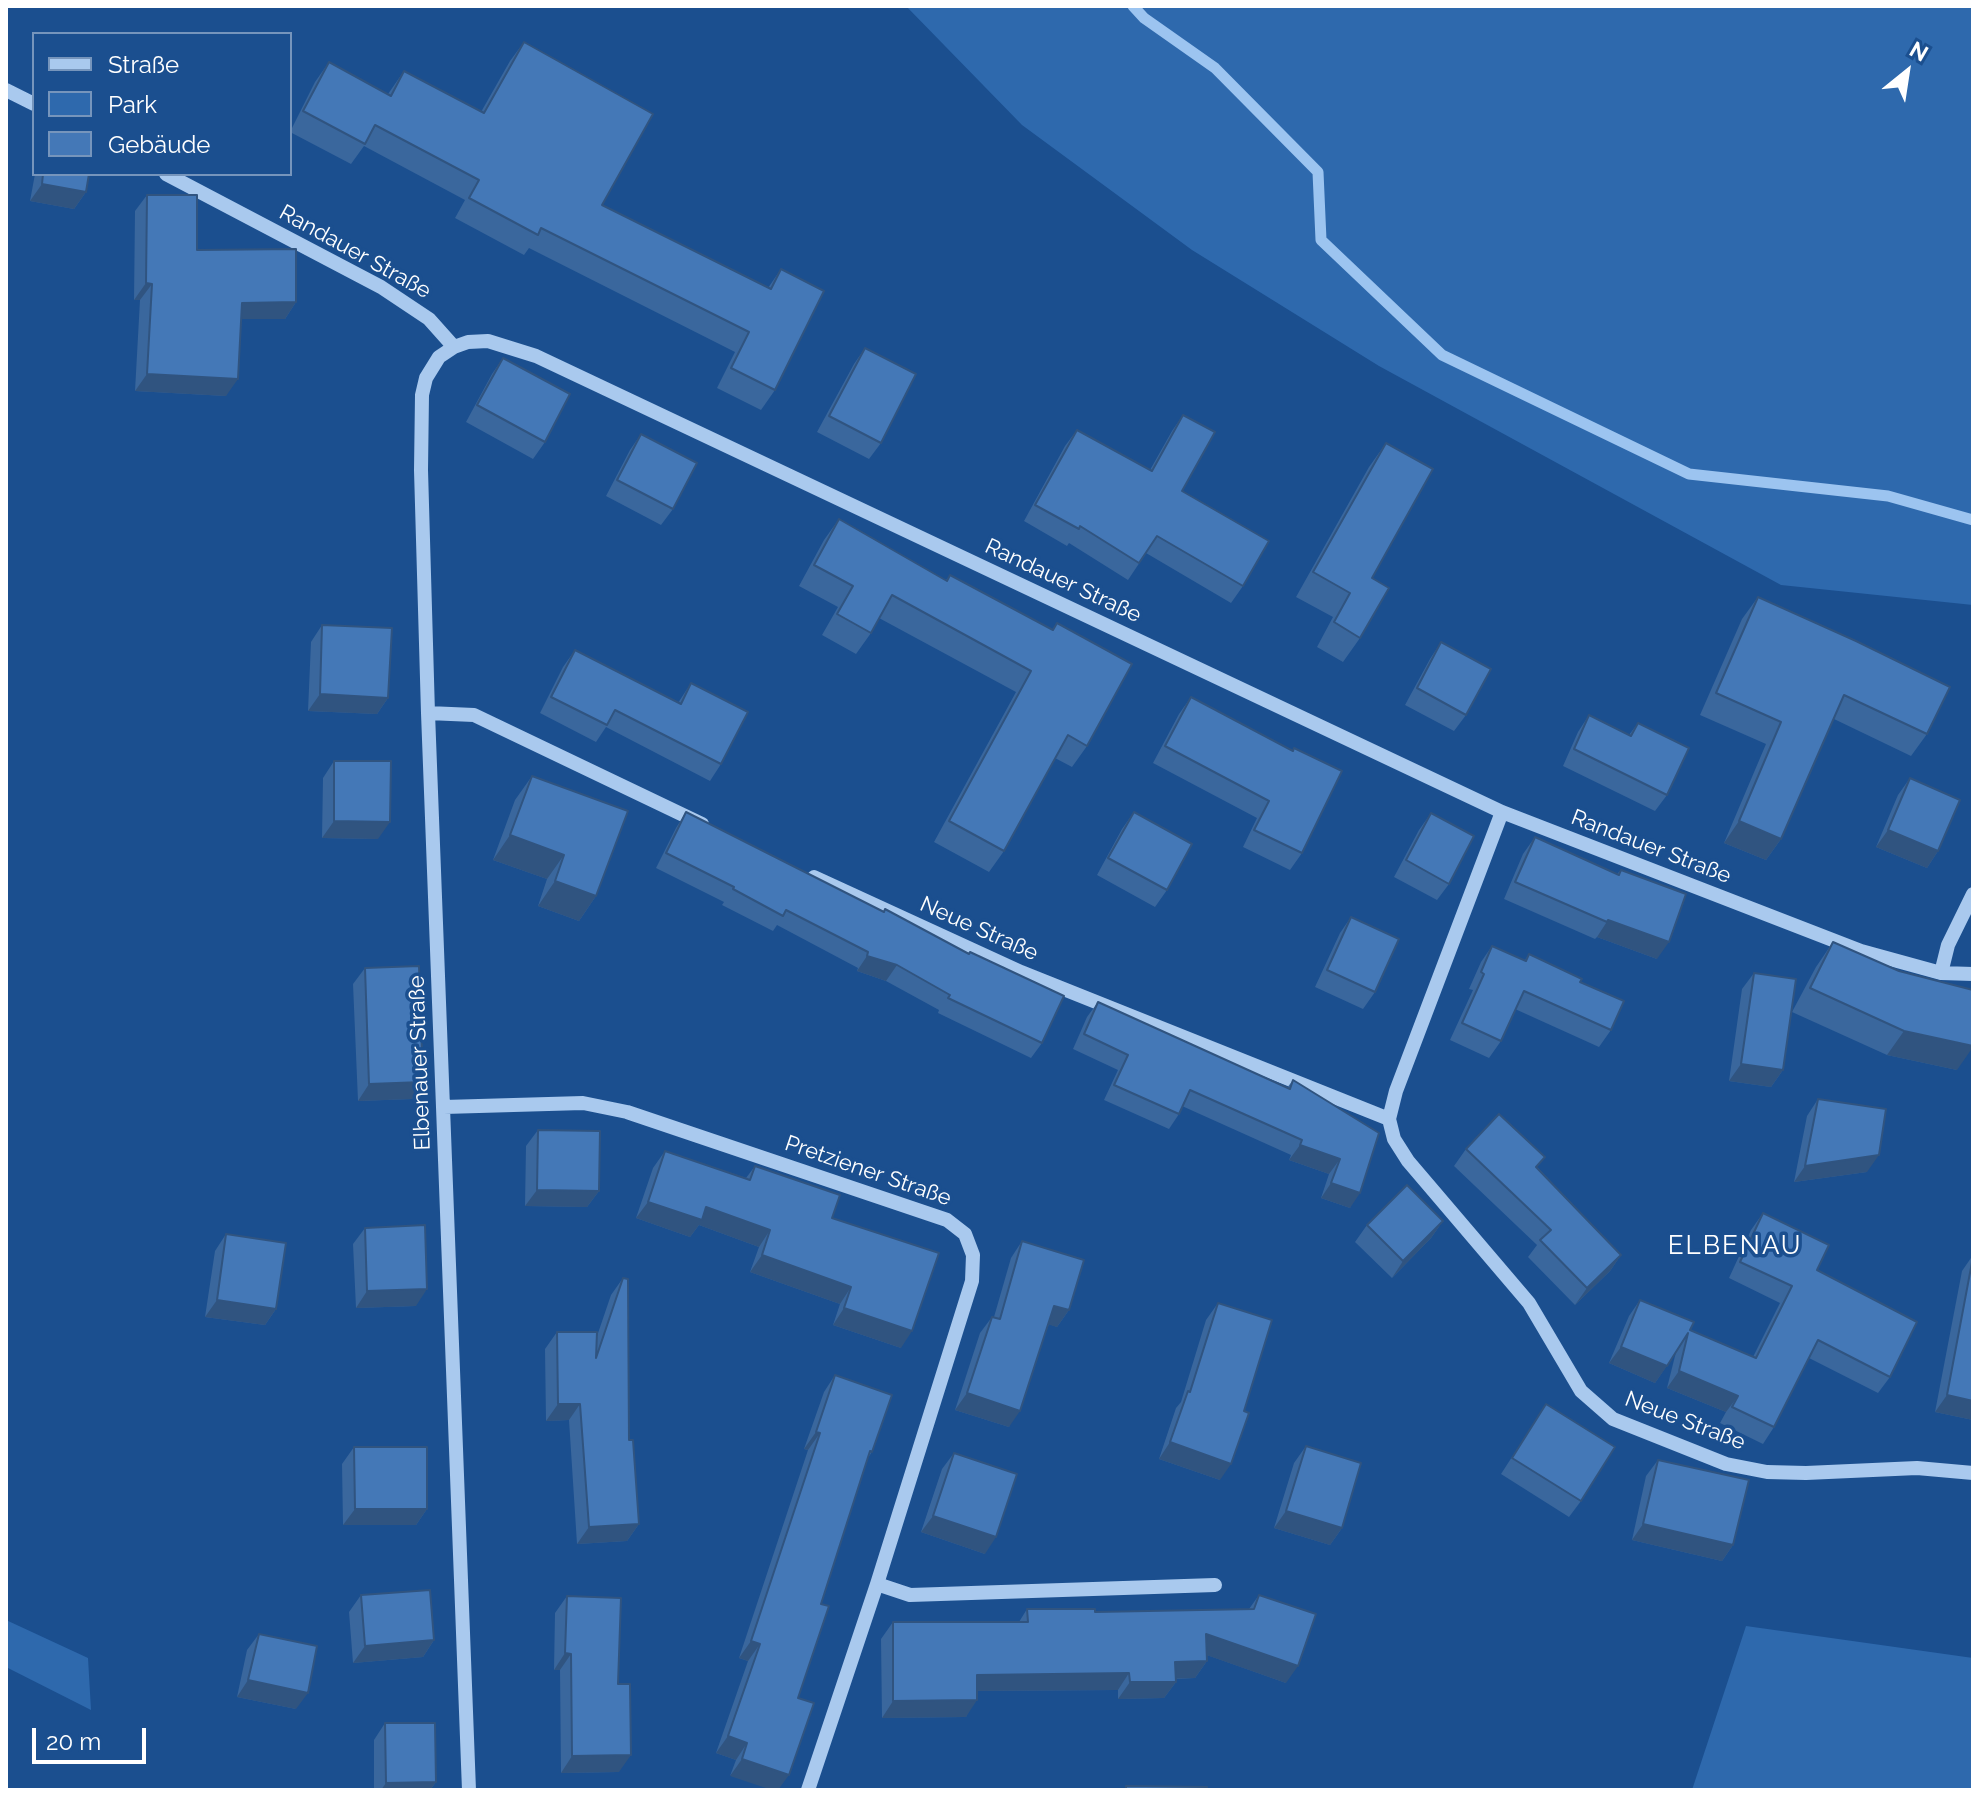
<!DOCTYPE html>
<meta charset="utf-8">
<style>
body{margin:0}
#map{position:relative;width:1979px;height:1796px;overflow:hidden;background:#1b4f8f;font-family:Raleway,sans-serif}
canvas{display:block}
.frame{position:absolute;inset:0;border:8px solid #fff;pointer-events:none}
.legend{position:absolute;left:32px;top:32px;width:260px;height:144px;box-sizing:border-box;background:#1b4f8f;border:2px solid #7695bc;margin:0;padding:10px 14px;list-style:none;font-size:24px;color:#fff}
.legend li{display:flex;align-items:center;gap:16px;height:40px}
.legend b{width:40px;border:2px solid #7695bc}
.north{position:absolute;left:1867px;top:32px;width:80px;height:80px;-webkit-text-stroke:6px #1b4f8f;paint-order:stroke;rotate:30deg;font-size:22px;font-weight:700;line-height:32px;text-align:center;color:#fff}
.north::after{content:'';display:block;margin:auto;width:28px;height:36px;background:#fff;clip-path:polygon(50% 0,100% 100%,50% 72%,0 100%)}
.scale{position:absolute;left:32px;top:1728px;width:114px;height:36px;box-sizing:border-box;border:4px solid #fff;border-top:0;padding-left:10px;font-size:24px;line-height:28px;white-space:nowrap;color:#fff;-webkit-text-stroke:6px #1b4f8f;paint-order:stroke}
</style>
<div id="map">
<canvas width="1979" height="1796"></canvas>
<div class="frame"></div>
<ul class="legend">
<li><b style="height:10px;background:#a9c9ee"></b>Straße</li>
<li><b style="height:22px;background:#2e69ad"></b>Park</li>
<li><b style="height:22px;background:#4478b7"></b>Gebäude</li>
</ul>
<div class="north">N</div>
<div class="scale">20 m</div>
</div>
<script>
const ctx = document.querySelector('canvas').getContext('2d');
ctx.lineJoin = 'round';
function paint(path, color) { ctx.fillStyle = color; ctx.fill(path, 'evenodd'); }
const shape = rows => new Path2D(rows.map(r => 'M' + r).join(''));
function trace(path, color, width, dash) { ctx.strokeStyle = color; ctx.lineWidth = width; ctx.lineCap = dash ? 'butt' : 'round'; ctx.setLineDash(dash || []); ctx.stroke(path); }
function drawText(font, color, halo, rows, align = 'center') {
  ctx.font = font + ' Raleway,sans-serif'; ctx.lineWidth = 7; ctx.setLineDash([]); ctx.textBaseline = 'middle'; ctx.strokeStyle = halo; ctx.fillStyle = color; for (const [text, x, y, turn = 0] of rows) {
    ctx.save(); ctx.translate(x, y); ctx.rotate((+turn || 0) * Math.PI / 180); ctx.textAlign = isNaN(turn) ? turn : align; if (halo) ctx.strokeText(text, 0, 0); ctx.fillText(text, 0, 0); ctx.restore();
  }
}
paint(shape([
 [906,6,1973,6,1973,605,1781,585,1379,366,1192,250,1022,125],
 [6,1620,88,1658,91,1710,6,1667],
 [1746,1626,1973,1658,1973,1790,1692,1790]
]), '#2e69ad');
trace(shape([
 [1133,6,1144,18,1215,68,1318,172,1321,240,1442,355,1689,474,1888,496,1973,520]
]), '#9cc4f0', 11);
trace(shape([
 [6,90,34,104],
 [166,174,381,287,429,319,454,347],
 [428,713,474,715,702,824],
 [1502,812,1396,1091,1389,1119,1394,1139,1408,1161,1529,1303,1581,1391,1613,1419,1726,1464,1767,1472,1806,1473,1917,1468,1973,1473],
 [814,877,1021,972,1389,1119],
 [1941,973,1948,945,1973,894],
 [444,1107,583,1103,627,1112,947,1220,965,1234,973,1255,972,1281,877,1584,808,1790],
 [877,1584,910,1595,1215,1585],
 [469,1790,428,713,421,470,422,395,426,378,439,357,454,347,468,342,488,341,536,356,1502,812,1861,951,1941,973,1973,974]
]), '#a9c9ee', 14);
paint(shape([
 [524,42,602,205,768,288,781,269,775,390,761,410,717,388,735,352,529,248,524,255,455,218,465,200,364,146,351,164,290,132,315,82,329,62,388,94,404,71,481,112,510,61],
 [35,174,89,174,86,192,74,209,30,201],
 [147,195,197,250,296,302,285,319,241,319,226,396,135,391,140,300,134,300,135,211],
 [865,348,881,443,869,459,817,432,854,364],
 [503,358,545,442,533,459,466,422,492,374],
 [1183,415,1182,491,1243,586,1231,603,1146,553,1128,580,1069,543,1067,546,1024,521,1065,446,1077,430,1150,470,1172,431],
 [641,434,673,509,661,525,606,496,630,450],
 [1386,443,1372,578,1360,638,1343,662,1317,647,1333,617,1296,597,1369,467],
 [839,519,946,580,950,575,1052,630,1057,623,1087,746,1072,767,1055,758,1004,851,989,872,934,842,1016,692,879,618,871,633,856,654,822,635,838,607,799,586,824,540],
 [1758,597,1927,734,1911,756,1834,719,1781,839,1766,860,1724,843,1766,744,1700,715,1742,619],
 [322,625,388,698,377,714,308,711,311,642],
 [1441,642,1466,715,1454,731,1405,705,1430,659],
 [575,650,678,703,691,683,721,764,710,781,606,727,596,742,540,713,563,667],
 [1191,697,1293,751,1302,853,1290,870,1243,847,1257,818,1153,763,1179,714],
 [1589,715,1629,735,1638,723,1667,795,1655,811,1563,766,1578,732],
 [334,761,378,839,322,838,323,778],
 [532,776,596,896,579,921,538,906,547,879,493,860,515,800],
 [1910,778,1938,851,1927,868,1876,847,1898,795],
 [686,812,883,912,885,909,1042,1043,1031,1058,938,1013,939,1010,886,981,857,971,858,968,777,925,773,931,722,905,724,902,656,868,676,828],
 [1134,812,1167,890,1155,907,1097,875,1122,829],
 [1431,813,1449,884,1437,900,1394,877,1419,830],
 [1535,837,1617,874,1621,870,1657,959,1597,937,1595,939,1504,899,1523,854],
 [1351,917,1375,992,1363,1009,1315,987,1340,933],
 [1833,942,1957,1070,1887,1055,1792,1012,1816,967],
 [1492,946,1525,960,1529,954,1580,982,1611,1030,1599,1047,1515,1009,1501,1041,1489,1058,1450,1040,1473,990,1469,989,1481,962],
 [365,968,423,1082,412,1099,358,1101,353,984],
 [1754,973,1783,1070,1771,1087,1729,1081,1742,989],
 [1098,1002,1287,1088,1293,1080,1379,1133,1350,1208,1321,1198,1329,1174,1289,1160,1291,1155,1182,1106,1179,1114,1169,1129,1104,1100,1118,1070,1073,1049,1087,1017],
 [1818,1099,1867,1172,1794,1182,1807,1116],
 [538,1130,599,1191,587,1207,525,1206,526,1146],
 [1466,1149,1538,1168,1621,1255,1610,1271,1575,1305,1528,1257,1537,1245,1454,1166],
 [665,1151,746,1178,755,1166,832,1218,901,1348,833,1325,840,1304,750,1272,759,1247,699,1225,690,1237,636,1218,653,1168],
 [1763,1213,1817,1270,1890,1377,1878,1393,1809,1358,1774,1427,1763,1444,1720,1423,1726,1412,1667,1388,1676,1352,1655,1383,1609,1363,1629,1316,1640,1300,1690,1330,1753,1357,1780,1303,1729,1278,1751,1230],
 [1443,1221,1431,1238,1392,1278,1355,1242,1367,1225],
 [365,1228,416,1306,356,1308,353,1244],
 [226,1234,276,1309,265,1325,205,1317,215,1251],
 [1022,1241,1069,1310,1057,1327,1049,1324,1009,1427,955,1410,980,1333,992,1317,994,1317,1011,1258],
 [1973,1255,1973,1420,1935,1412,1962,1271],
 [623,1278,629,1440,639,1524,627,1541,577,1544,569,1420,546,1421,545,1349,557,1332,596,1339,611,1295],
 [1218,1303,1220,1480,1159,1459,1176,1408,1181,1402,1206,1320],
 [835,1375,872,1452,867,1459,821,1604,798,1698,730,1776,736,1760,716,1753,748,1661,739,1658,808,1450,804,1449,824,1392],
 [1546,1404,1581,1501,1569,1517,1501,1474],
 [1306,1446,1342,1528,1330,1545,1274,1528,1294,1463],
 [354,1447,427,1509,416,1525,343,1525,342,1464],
 [954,1453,985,1554,921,1532,942,1469],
 [1658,1460,1733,1545,1722,1561,1632,1540,1646,1476],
 [361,1595,434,1640,423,1657,353,1663,349,1612],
 [1259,1595,1286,1683,1207,1655,1207,1661,1195,1678,1176,1679,1176,1682,1164,1698,1118,1699,1118,1690,977,1691,966,1717,882,1718,881,1639,893,1622,1019,1622,1027,1609,1095,1612,1249,1609],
 [567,1596,618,1684,619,1772,561,1773,560,1670,554,1670,555,1613],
 [259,1634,296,1709,237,1697,247,1650],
 [385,1723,436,1782,430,1790,374,1790,374,1740]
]), '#3a679d');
paint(shape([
 [42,184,86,192,74,209,30,201],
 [146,283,152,284,140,300,134,300],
 [296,302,285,319,230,319,242,303],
 [147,374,238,379,226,396,135,391],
 [320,694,388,698,377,714,308,711],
 [334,821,390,822,378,839,322,838],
 [1739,821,1781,839,1766,860,1724,843],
 [1888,830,1938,851,1927,868,1876,847],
 [510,835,564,855,547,879,493,860],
 [555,881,596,896,579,921,538,906],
 [1608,920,1669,942,1657,959,1597,937],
 [867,956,897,965,886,981,857,971],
 [1904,1031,1973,1046,1973,1047,1957,1070,1887,1055],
 [1741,1064,1783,1070,1771,1087,1729,1081],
 [423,1082,412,1099,358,1101,369,1084],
 [1300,1145,1340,1159,1329,1174,1289,1160],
 [1879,1155,1867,1172,1794,1182,1805,1166],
 [1331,1183,1360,1193,1350,1208,1321,1198],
 [537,1190,599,1191,587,1207,525,1206],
 [648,1202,706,1207,770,1230,759,1247,699,1225,690,1237,636,1218],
 [1443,1221,1431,1238,1392,1278,1403,1261],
 [762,1255,851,1287,840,1304,750,1272],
 [1621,1255,1610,1271,1575,1305,1587,1288],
 [427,1289,416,1306,356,1308,367,1291],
 [217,1300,276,1309,265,1325,205,1317],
 [1054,1306,1069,1310,1057,1327,1043,1323],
 [844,1308,912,1331,901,1348,833,1325],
 [1621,1347,1667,1366,1655,1383,1609,1363],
 [1679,1371,1738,1396,1726,1412,1667,1388],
 [967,1393,1020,1411,1009,1427,955,1410],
 [1947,1395,1973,1401,1973,1420,1935,1412],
 [558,1404,580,1404,569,1420,546,1421],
 [816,1432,820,1433,808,1450,804,1449],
 [1170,1442,1231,1464,1220,1480,1159,1459],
 [355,1509,427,1509,416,1525,343,1525],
 [1286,1511,1342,1528,1330,1545,1274,1528],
 [933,1516,996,1537,985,1554,921,1532],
 [639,1524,627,1541,577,1544,589,1527],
 [1643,1524,1733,1545,1722,1561,1632,1540],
 [1206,1634,1298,1666,1286,1683,1195,1651],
 [434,1640,423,1657,353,1663,365,1646],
 [751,1641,760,1644,748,1661,739,1658],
 [565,1653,571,1654,560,1670,554,1670],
 [1207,1661,1195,1678,1164,1679,1175,1662],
 [1129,1673,1118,1690,965,1691,977,1675],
 [248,1680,308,1693,296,1709,237,1697],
 [1130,1682,1176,1682,1164,1698,1118,1699],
 [977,1700,966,1717,882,1718,893,1701],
 [728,1736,747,1743,736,1760,716,1753],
 [631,1755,619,1772,561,1773,572,1756],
 [742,1759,789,1775,778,1790,772,1790,730,1776],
 [436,1782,430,1790,381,1790,386,1783]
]), '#305480');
const building = shape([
 [524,42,653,114,602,205,771,289,781,269,824,291,775,390,731,368,749,332,541,228,538,235,469,198,479,180,375,125,365,144,303,111,329,62,391,96,404,71,484,113,524,42],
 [43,174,89,174,86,192,42,184,43,174],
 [147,195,197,195,197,250,296,249,296,302,242,303,238,379,147,374,152,284,146,283,147,195],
 [865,348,916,374,881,443,829,416,865,348],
 [503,358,570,394,545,442,477,405,503,358],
 [1183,415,1215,432,1182,491,1269,541,1243,586,1157,536,1139,563,1080,526,1079,529,1035,505,1077,430,1152,471,1183,415],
 [641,434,697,463,673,509,617,480,641,434],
 [1386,443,1433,469,1372,578,1389,588,1360,638,1334,622,1350,593,1313,572,1386,443],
 [839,519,947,581,950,575,1053,630,1057,623,1132,664,1087,746,1068,735,1004,851,949,821,1031,671,892,595,871,633,837,614,853,586,814,565,839,519],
 [1758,597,1856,641,1950,687,1927,734,1844,695,1781,839,1739,821,1781,722,1716,693,1758,597],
 [322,625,392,628,388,698,320,694,322,625],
 [1441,642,1491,669,1466,715,1417,688,1441,642],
 [575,650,681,704,691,683,748,712,721,764,615,710,607,725,551,697,575,650],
 [1191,697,1293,751,1294,748,1342,771,1302,853,1254,830,1269,801,1165,746,1191,697],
 [1589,715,1631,736,1638,723,1689,748,1667,795,1574,749,1589,715],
 [334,761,391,761,390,822,334,821,334,761],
 [532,776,628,811,596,896,555,881,564,855,510,835,532,776],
 [1910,778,1960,800,1938,851,1888,830,1910,778],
 [686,812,884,912,885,909,969,954,970,952,1064,996,1042,1043,948,998,950,995,897,965,867,956,868,952,786,910,783,916,733,889,734,887,666,853,686,812],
 [1134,812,1192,844,1167,890,1108,858,1134,812],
 [1431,813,1474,836,1449,884,1406,860,1431,813],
 [1535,837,1619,875,1621,870,1686,894,1669,942,1608,920,1607,922,1515,882,1535,837],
 [1351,917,1399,939,1375,992,1327,970,1351,917],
 [1833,942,1899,971,1973,990,1973,1046,1904,1031,1810,988,1833,942],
 [1492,946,1526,961,1529,954,1582,979,1580,982,1624,1001,1611,1030,1524,991,1501,1041,1462,1023,1484,974,1481,972,1492,946],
 [419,966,423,1082,369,1084,365,968,419,966],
 [1754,973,1796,979,1783,1070,1741,1064,1754,973],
 [1098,1002,1290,1089,1293,1080,1379,1133,1360,1193,1331,1183,1340,1159,1300,1145,1302,1140,1190,1090,1179,1114,1114,1085,1128,1055,1084,1034,1098,1002],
 [1818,1099,1886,1109,1879,1155,1805,1166,1818,1099],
 [1499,1114,1545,1157,1536,1167,1621,1255,1587,1288,1540,1240,1551,1230,1466,1149,1499,1114],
 [538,1130,600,1131,599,1191,537,1190,538,1130],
 [665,1151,750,1180,755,1166,840,1195,832,1218,939,1253,912,1331,844,1308,851,1287,762,1255,770,1230,706,1207,702,1220,648,1202,665,1151],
 [1407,1185,1443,1221,1403,1261,1367,1225,1407,1185],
 [1763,1213,1829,1245,1817,1270,1917,1322,1890,1377,1818,1340,1774,1427,1732,1407,1738,1396,1679,1371,1688,1333,1667,1366,1621,1347,1640,1300,1694,1322,1690,1330,1756,1358,1792,1286,1740,1262,1763,1213],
 [425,1225,427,1289,367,1291,365,1228,425,1225],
 [226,1234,286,1243,276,1309,217,1300,226,1234],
 [1022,1241,1084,1260,1069,1310,1054,1306,1020,1411,967,1393,992,1317,1000,1319,1022,1241],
 [1973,1257,1973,1401,1947,1395,1973,1257],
 [623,1278,628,1279,629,1440,633,1440,639,1524,589,1527,580,1404,558,1404,557,1332,597,1332,596,1358,623,1278],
 [1218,1303,1272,1320,1244,1411,1249,1413,1231,1464,1170,1442,1188,1391,1190,1392,1218,1303],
 [835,1375,892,1395,872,1452,870,1451,821,1604,829,1606,798,1698,814,1703,789,1775,742,1759,747,1743,728,1736,760,1644,751,1641,820,1433,816,1432,835,1375],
 [1546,1404,1615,1447,1581,1501,1512,1458,1546,1404],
 [1306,1446,1361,1463,1342,1528,1286,1511,1306,1446],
 [354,1447,427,1447,427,1509,355,1509,354,1447],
 [954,1453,1017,1474,996,1537,933,1516,954,1453],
 [1658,1460,1749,1480,1733,1545,1643,1524,1658,1460],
 [430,1590,434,1640,365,1646,361,1595,430,1590],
 [1259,1595,1316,1614,1298,1666,1206,1634,1207,1661,1175,1662,1176,1682,1130,1682,1129,1673,977,1675,977,1700,893,1701,893,1622,1028,1622,1027,1609,1095,1609,1095,1612,1254,1609,1259,1595],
 [567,1596,621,1598,618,1684,630,1684,631,1755,572,1756,571,1654,565,1653,567,1596],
 [259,1634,317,1646,308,1693,248,1680,259,1634],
 [385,1723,435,1723,436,1782,386,1783,385,1723],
 [1126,1786,1207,1787,1207,1790,1126,1790,1126,1786]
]);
paint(building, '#4478b7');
trace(building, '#305480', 2);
drawText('22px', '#fff', '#1b4f8f', [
 ["Randauer Straße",355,252,29],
 ["Randauer Straße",1063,581,25],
 ["Randauer Straße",1651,847,21],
 ["Neue Straße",979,929,24],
 ["Elbenauer Straße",420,1063,-92],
 ["Pretziener Straße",868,1171,19],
 ["Neue Straße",1685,1421,21]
]);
ctx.letterSpacing = '2px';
drawText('26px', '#fff', '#1b4f8f', [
 ["ELBENAU",1735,1246]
]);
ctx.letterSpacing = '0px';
</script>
